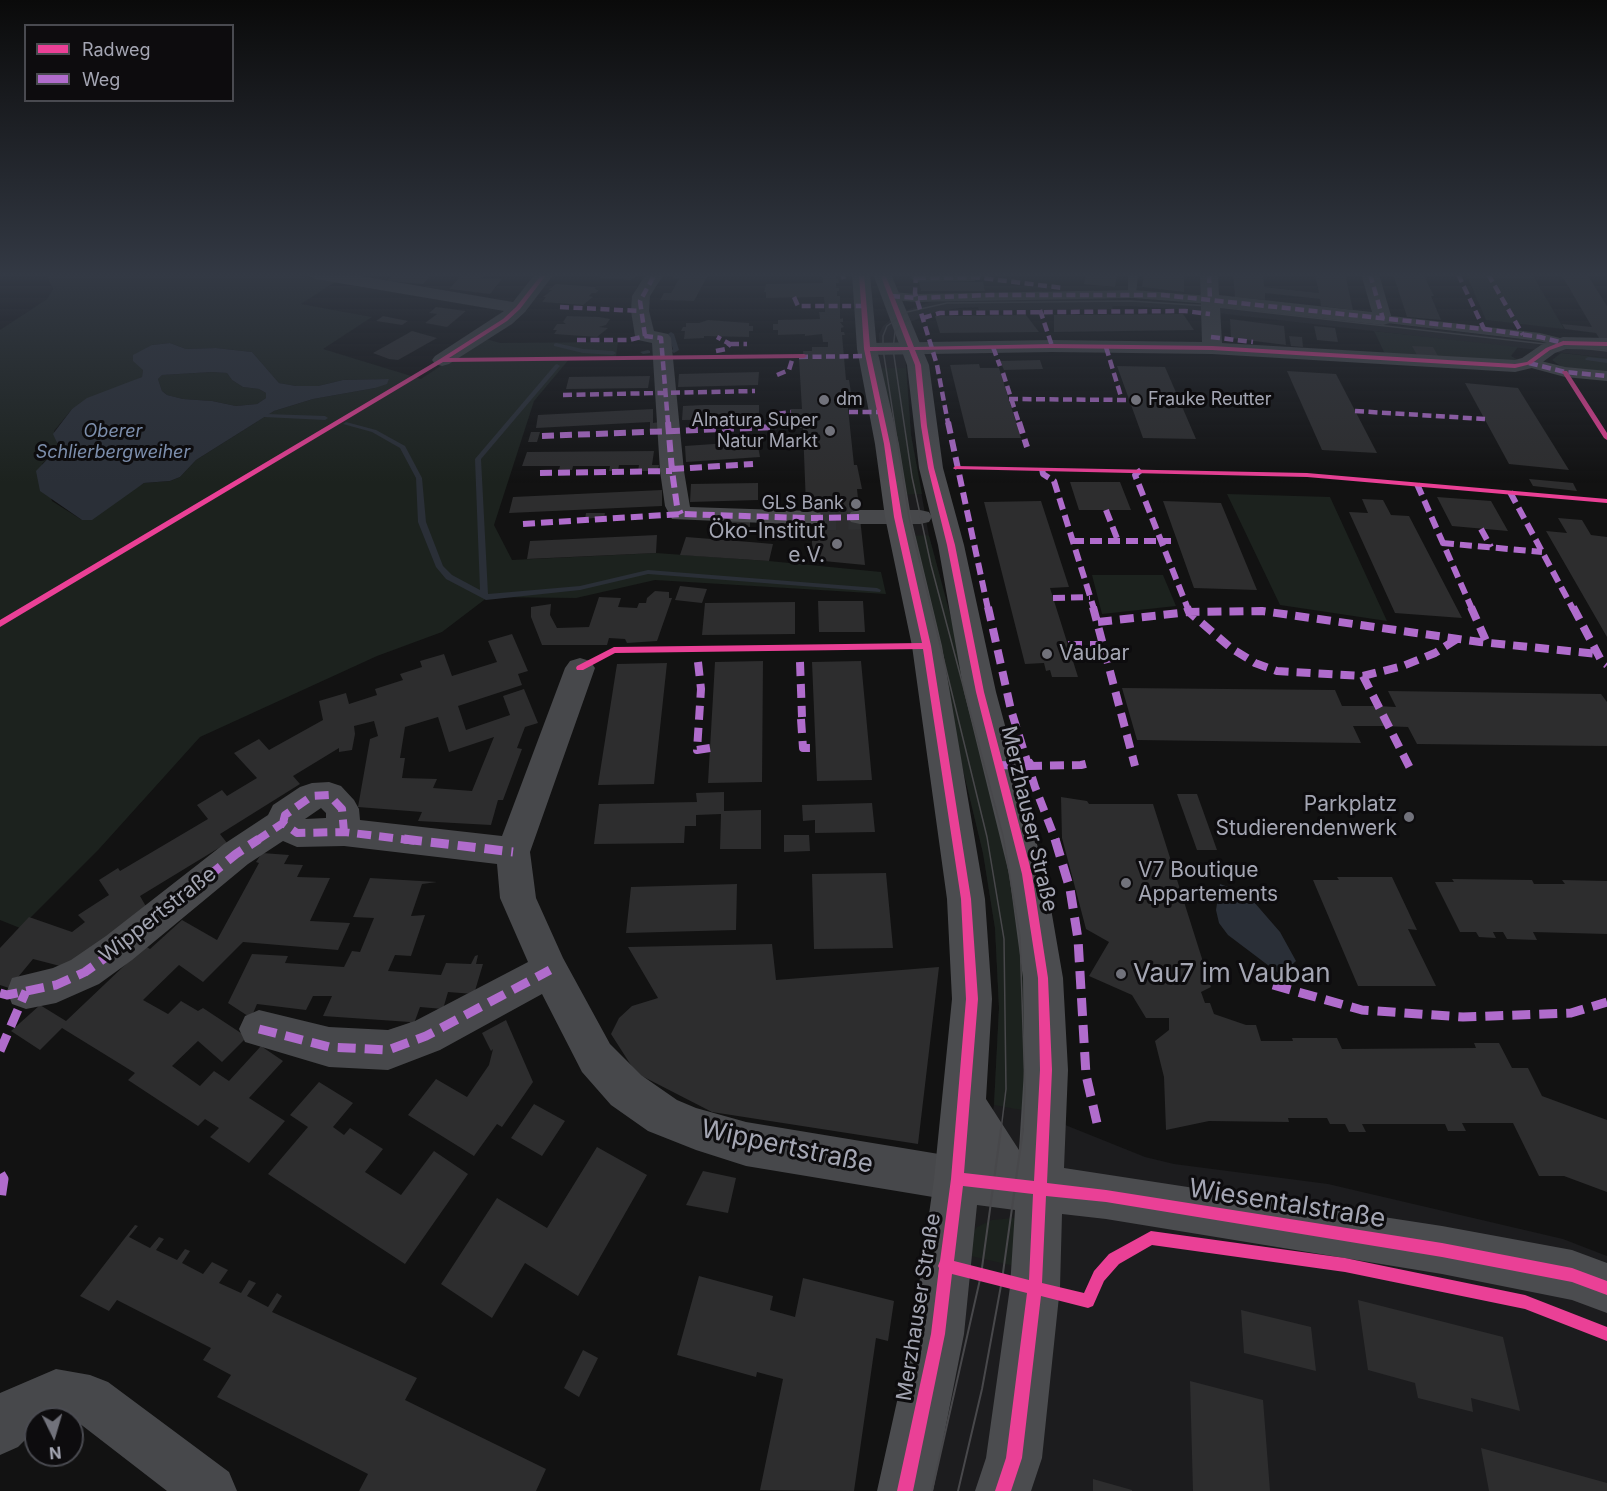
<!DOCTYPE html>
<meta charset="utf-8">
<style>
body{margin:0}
#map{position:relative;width:1607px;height:1491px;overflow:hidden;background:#121212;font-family:Inter,sans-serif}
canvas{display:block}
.legend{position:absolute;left:24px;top:24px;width:210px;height:78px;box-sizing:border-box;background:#0d0c0e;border:2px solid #494a50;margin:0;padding:8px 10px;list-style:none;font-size:18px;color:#a4a6b3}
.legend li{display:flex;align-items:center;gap:12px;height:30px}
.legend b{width:30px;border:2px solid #494a50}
.north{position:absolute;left:24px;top:1407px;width:60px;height:60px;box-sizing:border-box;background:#0d0c0e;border:2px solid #494a50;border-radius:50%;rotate:175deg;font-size:16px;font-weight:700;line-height:24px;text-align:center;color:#a4a6b3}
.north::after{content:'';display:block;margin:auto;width:21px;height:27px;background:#71727b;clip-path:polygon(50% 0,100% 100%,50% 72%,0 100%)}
</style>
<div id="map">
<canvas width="1607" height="1491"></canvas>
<ul class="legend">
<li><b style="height:8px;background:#ea4096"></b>Radweg</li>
<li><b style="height:8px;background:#b06ccc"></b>Weg</li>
</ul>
<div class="north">N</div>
</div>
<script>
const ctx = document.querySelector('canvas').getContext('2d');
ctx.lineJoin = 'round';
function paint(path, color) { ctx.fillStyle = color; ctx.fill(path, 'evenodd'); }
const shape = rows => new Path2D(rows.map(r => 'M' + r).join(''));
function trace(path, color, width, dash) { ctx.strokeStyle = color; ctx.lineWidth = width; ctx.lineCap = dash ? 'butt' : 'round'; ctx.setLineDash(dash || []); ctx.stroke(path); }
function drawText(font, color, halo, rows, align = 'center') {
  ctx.font = font + ' Inter,sans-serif'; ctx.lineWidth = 6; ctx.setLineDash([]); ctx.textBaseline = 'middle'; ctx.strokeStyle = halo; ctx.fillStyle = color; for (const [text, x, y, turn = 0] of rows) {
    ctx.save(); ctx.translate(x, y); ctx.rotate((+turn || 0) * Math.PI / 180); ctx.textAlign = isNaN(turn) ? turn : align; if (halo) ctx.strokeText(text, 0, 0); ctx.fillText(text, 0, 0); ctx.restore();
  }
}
paint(shape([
 [1106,296,1108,299,1236,306,1607,349,1607,358,1191,310,1131,306,1112,306,1113,309,1040,310,979,311,978,307,959,308,932,313,903,325,911,435,929,536,1010,834,1033,1112,1145,1157,1174,1164,1328,1184,1563,1239,1607,1256,1607,1491,916,1491,994,1105,999,1008,995,928,983,853,942,682,876,361,880,355,879,334,883,326,898,313,931,302]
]), '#1c1c1e');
paint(shape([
 [46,274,285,274,335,282,301,304,372,317,323,349,421,379,483,338,500,343,618,342,616,357,571,357,534,401,494,525,512,560,656,553,769,561,881,572,886,594,655,580,576,598,488,597,442,632,377,656,200,737,99,849,20,928,0,920,0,330,47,299,53,289],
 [170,343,186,349,216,348,252,352,279,383,296,386,318,386,343,380,389,379,375,388,313,399,274,411,196,460,180,477,170,481,144,483,82,520,52,501,42,464,59,447,54,431,72,409,142,377,143,370,140,365,152,345],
 [1466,274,1532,274,1564,329,1486,320],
 [1374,331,1518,347,1511,356,1518,360,1502,361,1385,354],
 [1561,353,1607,358,1607,372,1562,367,1552,360],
 [876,368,906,368,911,435,922,494,900,495],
 [212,372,227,373,232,380,243,387,259,389,266,393,266,398,257,404,236,406,212,401,183,399,167,395,162,391,158,379,162,375],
 [1227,494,1330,497,1387,621,1280,605],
 [926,535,929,536,1019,873,1033,1112,994,1105,999,1008,995,928,983,853,942,682,910,536],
 [1092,575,1163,575,1176,606,1102,614],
 [1013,1218,1030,1221,1023,1268,962,1254,968,1240,977,1227,992,1220]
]), '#1c221e');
paint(shape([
 [170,343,186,349,216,348,252,352,279,383,296,386,318,386,343,380,389,379,387,384,375,388,313,399,274,411,196,460,180,477,170,481,144,483,92,520,82,520,40,491,36,471,59,447,53,434,72,409,87,398,142,377,143,370,133,361,133,355,152,345],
 [212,372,227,373,232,380,243,387,259,389,266,393,266,398,257,404,236,406,212,401,183,399,167,395,162,391,158,379,162,375],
 [1220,884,1247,894,1280,932,1296,961,1281,975,1228,935,1219,923,1216,910]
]), '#2a2f37');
paint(shape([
 [671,332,674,334,679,350,674,353,671,351,673,349,668,334,671,332],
 [556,343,583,349,613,351,616,353,613,355,583,353,554,346,554,344,556,343],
 [648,350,650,351,650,353,643,354,640,352,648,350],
 [1588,357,1607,359,1607,363,1586,360,1585,359,1588,357],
 [557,364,560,366,559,367,481,459,488,594,580,586,648,570,877,588,881,590,880,592,648,574,580,590,486,600,446,579,436,567,418,522,416,478,400,448,372,432,343,424,346,422,376,430,405,446,422,478,426,522,443,566,452,575,480,590,475,459,555,365,557,364],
 [266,414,325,416,328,418,325,420,264,417,263,416,266,414]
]), '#2a2f37');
paint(shape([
 [393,274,432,274,423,284,387,281],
 [602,274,638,274,631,280,600,278],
 [675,274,708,275,694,301,660,300,664,293,671,293,679,279,673,278],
 [822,274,835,274,836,279,838,279,839,283,836,283,836,288,839,288,839,291,837,291,837,296,840,296,840,319,843,318,843,322,840,322,844,327,841,328,841,332,844,332,845,335,842,335,846,380,849,380,852,399,847,399,854,465,857,465,862,489,857,489,865,565,813,560,810,506,806,506,803,428,785,428,784,417,791,417,791,409,802,409,799,359,804,359,803,351,812,351,812,347,828,347,828,342,823,342,822,334,805,336,805,334,778,335,778,330,773,330,773,324,778,324,778,320,820,319,819,312,825,312,824,297,766,298,766,292,764,292,766,284,823,283],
 [1086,274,1117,274,1115,287,1084,284],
 [1144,274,1184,274,1184,292,1142,287],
 [1233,274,1263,274,1264,287,1319,293,1315,274,1345,274,1353,310,1321,306,1320,299,1284,295,1265,293,1265,300,1235,297],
 [1393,274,1423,274,1434,296,1431,296,1441,320,1407,317],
 [1561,274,1587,274,1607,306,1607,339,1599,338,1596,333,1565,329,1562,324,1592,327],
 [462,275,483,276,481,278,502,279,490,294,449,289],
 [919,282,983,282,985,291,921,291],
 [556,284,596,287,595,289,599,290,596,293,592,293,589,296,593,297,583,305,542,302,546,297,543,297,552,290,548,290],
 [436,307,466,311,447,327,425,323,437,314,429,313],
 [1183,314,1194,330,1054,332,1054,315],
 [1026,315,1039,332,940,333,935,316],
 [383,316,408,321,402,325,376,321],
 [567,316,599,317,610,319,606,325,599,327,608,328,597,337,554,334,557,330,553,330,557,324,566,324,563,322],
 [1230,319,1284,326,1286,345,1231,338],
 [708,320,749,323,749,326,753,326,753,331,749,331,749,337,704,336,704,338,684,339,685,331,681,331,683,327,686,327,686,323,699,323],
 [1314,326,1335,328,1338,342,1317,340],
 [412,331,437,338,398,360,389,359,373,353],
 [1289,336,1302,337,1303,347,1291,346],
 [1412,346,1433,347,1438,356,1417,355],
 [1040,360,1043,369,1004,370,1000,361],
 [979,364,980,368,999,368,1021,438,968,438,950,365],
 [1117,366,1165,367,1196,439,1143,438],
 [1287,371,1336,374,1377,453,1322,450],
 [759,372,758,385,678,387,679,374],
 [650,376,648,388,566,389,569,377],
 [1465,383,1518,388,1569,470,1509,464],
 [703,405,759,405,759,419,682,420,683,406],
 [653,409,653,423,660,422,660,428,650,429,650,422,536,428,538,415],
 [531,432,540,432,537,442,528,442],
 [757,441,760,457,686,462,685,446],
 [654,451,652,465,659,465,658,471,638,471,639,465,619,465,618,471,609,471,610,466,573,466,572,470,559,470,560,466,522,466,527,452],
 [1529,479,1573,483,1577,491,1533,486],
 [1070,482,1120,482,1131,510,1079,510],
 [758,483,758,500,690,502,691,484],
 [662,490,662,506,509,513,513,497],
 [1437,497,1491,501,1508,531,1452,526],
 [1362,499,1383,500,1391,515,1409,516,1462,618,1395,613,1349,512,1368,513],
 [1041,501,1069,587,1050,588,1078,677,1052,677,1050,670,1046,671,1044,663,1025,664,984,502],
 [1163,501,1221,503,1257,590,1194,588],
 [586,513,605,513,604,518,594,518,585,519],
 [1558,518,1582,520,1591,535,1607,537,1607,637,1546,531,1567,533],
 [732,521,750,522,750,527,732,527],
 [657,535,656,553,527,559,530,541],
 [686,537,750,542,773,544,769,561,680,555],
 [680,586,707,589,702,603,675,600],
 [655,591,669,592,669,598,672,598,657,641,627,643,625,639,609,638,607,645,542,645,531,617,531,607,551,604,550,615,557,628,589,627,599,597,621,598,618,607,637,608,639,603,646,603,647,598],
 [818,601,863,601,865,632,819,632],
 [795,602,795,634,702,635,705,603],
 [512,634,528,671,518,674,522,685,458,706,466,730,510,715,503,696,524,689,538,723,525,727,517,748,522,749,503,800,498,800,491,825,418,821,422,812,358,807,370,739,378,736,374,721,354,726,355,734,352,750,339,752,339,748,293,776,300,784,220,834,227,843,140,896,148,910,64,967,33,959,9,988,0,985,0,948,29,917,72,932,85,922,78,915,109,895,99,880,118,868,120,871,208,819,197,805,222,790,227,796,257,778,234,753,259,739,269,750,323,720,319,701,346,693,349,704,377,695,375,689,403,680,400,674,422,667,420,661,444,654,452,676,497,662,488,641],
 [438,717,449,752,494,737,472,791,433,788,437,779,402,778,405,758,400,758,405,727],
 [763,661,762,782,708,783,715,662],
 [861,661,872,780,817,781,812,662],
 [667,663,654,784,598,785,617,664],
 [1122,688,1335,690,1342,706,1377,706,1396,707,1388,691,1601,694,1607,702,1607,746,1417,744,1408,727,1381,726,1353,726,1361,743,1137,740],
 [724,792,724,811,761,810,761,849,720,849,721,814,696,815,696,826,685,826,684,843,594,844,599,804,697,802,696,793],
 [1177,794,1197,794,1217,850,1197,850],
 [1061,797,1087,801,1089,804,1153,804,1211,987,1201,992,1205,1003,1210,1003,1214,1014,1246,1025,1256,1025,1261,1041,1293,1041,1292,1038,1337,1038,1342,1049,1476,1048,1474,1043,1499,1043,1512,1068,1528,1068,1542,1096,1607,1120,1607,1192,1564,1176,1539,1176,1513,1123,1462,1123,1466,1131,1448,1131,1445,1124,1362,1124,1366,1132,1349,1132,1345,1124,1330,1124,1327,1118,1288,1118,1289,1122,1209,1121,1166,1130,1164,1077,1155,1041,1169,1030,1169,1018,1146,1018,1132,995,1089,976,1109,942,1086,929,1062,838],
 [872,803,875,832,815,833,815,820,803,821,802,805],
 [784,835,809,835,810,851,784,852],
 [262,853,289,855,284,864,303,865,297,877,330,878,310,921,350,923,338,950,243,942,203,982,179,965,143,1000,168,1014,181,1001,198,1011,203,1008,247,1037,222,1062,198,1041,172,1066,200,1086,214,1071,229,1081,261,1046,283,1061,249,1098,285,1121,249,1163,210,1137,219,1128,205,1119,198,1126,128,1080,135,1073,62,1028,40,1050,11,1031,40,1005,66,1021,145,946,150,949,182,920,217,940,259,863,256,862],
 [886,873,893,948,814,949,812,874],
 [1337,877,1392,877,1417,930,1408,929,1436,986,1358,986,1313,880,1339,880],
 [370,878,437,882,422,884,411,916,425,915,411,956,395,955,388,971,441,975,446,963,471,964,475,956,478,955,476,964,483,964,474,994,448,992,443,1009,420,1007,412,1029,408,1029,410,1022,323,1016,332,996,313,996,306,1010,257,1004,251,1018,228,1003,252,954,288,956,285,963,344,967,352,951,360,952,374,918,353,917],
 [1452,879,1532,880,1534,884,1565,884,1562,880,1607,881,1607,934,1533,932,1537,940,1507,939,1503,932,1493,932,1496,938,1479,937,1476,932,1460,932,1435,882,1454,882],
 [737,884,736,930,626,933,631,887],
 [772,944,776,980,939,967,918,1144,712,1112,636,1073,611,1034,619,1018,632,1006,658,998,628,947],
 [506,1020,533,1082,502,1127,497,1124,474,1156,408,1115,436,1079,467,1097,489,1065,493,1049,491,1051,482,1033],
 [319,1082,353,1103,333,1127,344,1135,350,1128,383,1149,365,1172,401,1195,434,1151,468,1174,405,1264,268,1174,308,1127,290,1115],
 [534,1104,565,1121,542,1156,511,1138],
 [597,1147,647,1175,578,1296,525,1263,492,1318,441,1284,497,1198,547,1228],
 [703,1171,736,1178,728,1213,686,1205],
 [135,1225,138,1226,129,1237,150,1248,159,1237,164,1239,156,1250,177,1260,185,1249,190,1251,182,1263,203,1274,212,1262,228,1270,219,1283,241,1293,249,1280,256,1283,247,1296,268,1307,277,1293,282,1296,272,1312,417,1378,405,1400,546,1469,536,1491,359,1491,368,1474,217,1397,231,1375,203,1360,211,1348,117,1300,109,1311,80,1296],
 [699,1276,773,1296,770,1310,795,1317,803,1278,894,1301,888,1341,876,1338,854,1491,760,1490,783,1379,757,1372,756,1377,677,1355],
 [1358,1300,1503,1337,1520,1411,1471,1398,1473,1412,1418,1398,1415,1383,1368,1370],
 [1241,1310,1311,1327,1316,1371,1244,1353],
 [583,1350,598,1358,579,1397,564,1388],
 [1190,1381,1263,1400,1270,1491,1193,1491],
 [1481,1448,1607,1483,1607,1491,1489,1491],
 [1093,1479,1132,1490,1132,1491,1093,1491]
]), '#2d2d2e');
trace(shape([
 [811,518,860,517]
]), '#2f3032', 25, [25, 12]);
paint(shape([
 [1128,274,1138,274,1136,296,1128,294,1128,274]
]), '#47484b');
paint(shape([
 [915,274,979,274,981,277,974,281,917,282,910,278,915,274],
 [1133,290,1210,296,1217,300,1210,304,1133,298,917,302,891,300,884,296,891,292,917,294,1133,290],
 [1383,315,1540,333,1568,340,1570,343,1563,347,1539,341,1378,322,1376,319,1383,315],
 [1529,358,1565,367,1607,371,1607,381,1565,377,1524,366,1521,363,1529,358]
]), '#47484b');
paint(shape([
 [306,274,349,274,513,302,535,274,554,274,525,312,512,324,449,364,442,366,435,364,432,360,435,356,504,311,315,279,306,274],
 [646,274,664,274,650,296,649,311,654,331,668,334,671,338,684,471,690,507,811,511,820,513,823,518,820,523,811,525,672,519,665,506,660,471,652,343,638,340,635,336,631,311,632,296,646,274],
 [1200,274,1218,274,1219,295,1372,312,1361,274,1379,274,1392,319,1390,323,1383,325,1220,307,1222,343,1515,360,1522,358,1541,345,1563,337,1607,338,1607,350,1566,349,1555,353,1536,367,1515,372,1212,354,1052,352,867,355,860,353,857,349,860,345,867,343,1052,340,1202,342,1200,274],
 [860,510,920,510,929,512,932,517,929,522,920,524,860,524,851,522,848,517,851,512,860,510],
 [580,658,590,661,595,668,530,852,536,898,563,958,610,1044,641,1075,677,1100,696,1108,746,1122,957,1157,973,1163,979,1179,973,1195,957,1201,746,1166,696,1150,648,1131,611,1105,582,1072,542,994,440,1050,388,1070,329,1067,245,1042,239,1029,245,1016,259,1010,329,1027,388,1030,415,1021,528,962,500,898,497,864,344,846,297,847,283,841,248,864,132,960,99,984,56,1003,26,1009,12,1004,7,991,12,978,53,968,71,960,106,936,224,844,268,815,273,805,300,787,312,783,329,782,341,786,354,800,359,809,360,820,502,836,565,668,570,661,580,658],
 [321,808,326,813,326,818,305,819,321,808],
 [56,1369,90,1375,108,1382,229,1472,237,1491,167,1491,79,1423,72,1422,72,1419,36,1419,36,1429,18,1447,0,1455,0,1393,56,1369]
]), '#47484b');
paint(shape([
 [852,274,870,274,877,349,899,444,911,517,942,646,985,899,992,999,986,1099,1019,1150,1024,1070,1023,978,1009,874,964,692,938,545,919,468,907,365,873,274,891,274,929,365,943,468,964,545,996,692,1045,874,1063,978,1068,1070,1064,1168,1442,1226,1572,1250,1607,1263,1607,1313,1572,1300,1442,1274,1106,1219,1062,1214,1060,1287,1042,1458,1031,1491,975,1491,986,1458,1010,1287,1015,1210,977,1205,964,1334,933,1491,877,1491,912,1334,934,1179,952,999,947,899,912,646,885,517,875,444,857,349,852,274]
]), '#4b4c4f');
trace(shape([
 [909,319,902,323,895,332,893,349,912,477,931,565,1003,836,1020,937,1025,1090,1023,1130],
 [1001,1130,1006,1089,1004,939,987,837,909,517,883,349,883,336,887,326,907,312,947,303,1131,301,1209,306,1607,351]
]), '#48484b', 1.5);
trace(shape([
 [932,1491,981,1275,1001,1129],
 [958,1491,982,1389,1002,1280,1023,1129]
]), '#48484b', 2);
trace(shape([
 [842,274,844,279],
 [916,274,915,293,937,365,948,423],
 [1209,274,1210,300],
 [1370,274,1383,319],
 [1458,274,1484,329],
 [1488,274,1523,335],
 [917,278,974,277,1063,288],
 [891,296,917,298,989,295,1163,295,1484,329,1540,337,1563,343],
 [794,297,798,306,865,306],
 [560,307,640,311],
 [1040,310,1052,346],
 [923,318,940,313,1185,311,1210,314],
 [645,336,640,301,655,274],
 [1211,337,1253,342],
 [577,340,629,340,645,336,661,338,668,423],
 [730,344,747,344],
 [993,347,1000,366],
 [1106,347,1122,400],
 [716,351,726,349,730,344,717,337],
 [799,357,868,356],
 [1529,363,1565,372,1607,376],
 [1003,373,1019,423],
 [777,375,789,370,793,357],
 [563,395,755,391],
 [1009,399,1129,400],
 [1355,411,1485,419],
 [849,412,880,412],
 [777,414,791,412]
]), '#b06ccc', 4.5, [9, 4.5]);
trace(shape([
 [668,422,672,471,677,506,681,514],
 [948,422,988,609],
 [1019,422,1027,447],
 [542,436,776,427],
 [672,469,753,464],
 [1042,469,1043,474,1054,481,1094,609],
 [1141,470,1135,475,1188,609],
 [540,473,672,471],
 [1417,484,1472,609],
 [1510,492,1573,609],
 [1106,510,1118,541],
 [811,518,860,517],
 [523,524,681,514,806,518],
 [1481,529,1491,547],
 [1072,541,1171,541],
 [1442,543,1542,552],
 [1053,598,1090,597]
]), '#b06ccc', 6, [12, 6]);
trace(shape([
 [988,607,1011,710,1035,787,1056,841],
 [1093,607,1135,766],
 [1187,607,1189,612,1231,648,1255,663,1277,671,1363,676,1403,666,1435,653,1457,639],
 [1471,607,1487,643],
 [1573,607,1601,660,1607,665],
 [1098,622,1189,612,1262,611,1480,642,1598,654],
 [1068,645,1103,645],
 [698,662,701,689,697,750,710,748],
 [800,662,802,717],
 [1363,676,1412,772],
 [801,719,803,748,810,748],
 [999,765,1028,766,1034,762],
 [1028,766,1081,765,1093,762],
 [283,823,285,815,312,796,329,795,342,809,344,832],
 [256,841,283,823,297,833,344,832,417,841]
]), '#b06ccc', 8, [14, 8]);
trace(shape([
 [404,839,513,852],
 [1055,839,1070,889,1078,939,1086,1075,1097,1123],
 [1273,985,1362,1010,1463,1017,1571,1013,1607,1002],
 [0,993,7,995,56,985,85,972,119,948,236,854,259,839],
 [259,1029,329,1047,388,1050,426,1036,550,970],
 [0,1051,26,991]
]), '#b06ccc', 9, [18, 9]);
trace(shape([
 [0,1174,3,1179,0,1199]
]), '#b06ccc', 11, [22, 11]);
paint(shape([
 [542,274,547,274,520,309,507,321,449,358,804,354,807,356,804,358,443,362,0,627,0,620,440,359,503,319,516,307,542,274],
 [859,274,864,274,870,347,908,347,880,274,885,274,914,347,1052,344,1212,346,1515,364,1527,362,1546,348,1563,341,1607,342,1607,346,1564,345,1550,350,1531,364,1515,368,1212,350,1052,348,915,350,921,365,927,426,934,468,955,545,984,692,1032,874,1048,978,1052,1070,1047,1183,1106,1190,1442,1243,1572,1268,1607,1281,1607,1295,1572,1282,1442,1257,1106,1202,1046,1196,1042,1283,1084,1293,1094,1271,1109,1254,1151,1231,1345,1258,1525,1295,1607,1327,1607,1341,1525,1309,1345,1272,1152,1245,1119,1264,1104,1281,1093,1306,1088,1308,1041,1296,1022,1458,1011,1491,995,1491,1006,1458,1027,1293,952,1274,945,1334,913,1491,897,1491,931,1334,939,1268,938,1266,940,1261,951,1179,966,999,961,899,923,649,615,653,583,670,577,670,576,668,577,666,614,647,922,643,894,517,884,444,864,349,859,274],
 [909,350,915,365,921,426,928,468,947,545,976,692,1022,874,1038,978,1040,1070,1034,1181,964,1173,978,999,971,899,931,646,902,517,890,444,870,351,909,350],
 [963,1186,1033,1194,1029,1280,954,1261,963,1186],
 [1563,371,1567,371,1607,433,1607,440,1604,438,1562,372,1563,371],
 [956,466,1307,473,1607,499,1607,503,1307,477,954,469,953,468,956,466]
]), '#ea4096');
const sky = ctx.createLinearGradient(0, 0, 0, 483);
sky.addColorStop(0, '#0a0a0a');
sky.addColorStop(0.57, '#333944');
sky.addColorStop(1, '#33394400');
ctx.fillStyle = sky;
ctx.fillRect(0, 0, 1607, 483);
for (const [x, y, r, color] of [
 [824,400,6,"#71727b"],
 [1136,400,6,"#71727b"],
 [830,431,6,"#71727b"],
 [856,504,6,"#71727b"],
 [837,544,6,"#71727b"],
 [1047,654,6,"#71727b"],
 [1409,817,6,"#71727b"],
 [1126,883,6,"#71727b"],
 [1121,974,6,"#71727b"]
]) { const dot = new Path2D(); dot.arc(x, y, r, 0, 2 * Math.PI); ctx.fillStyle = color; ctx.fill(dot); trace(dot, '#0d0c0e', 2); }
drawText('18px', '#a4a6b3', '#0d0c0e', [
 ["dm",836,400],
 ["Frauke Reutter",1148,400],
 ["Alnatura Super",818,421,"right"],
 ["Natur Markt",818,442,"right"],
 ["GLS Bank",844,504,"right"]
], 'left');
drawText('italic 18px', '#7c8eac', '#0d0c0e', [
 ["Oberer",113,432],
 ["Schlierbergweiher",113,453]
]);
drawText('21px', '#a4a6b3', '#0d0c0e', [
 ["Öko-Institut",825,532],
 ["e.V.",825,556],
 ["Vaubar",1059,654,"left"],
 ["Parkplatz",1397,805],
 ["Studierendenwerk",1397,829],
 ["V7 Boutique",1138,871,"left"],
 ["Appartements",1138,895,"left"]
], 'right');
drawText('21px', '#a4a6b3', '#0d0c0e', [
 ["Merzhauser Straße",1029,819,77],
 ["Wippertstraße",158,915,-38],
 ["Merzhauser Straße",919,1307,-81]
]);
drawText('26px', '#a4a6b3', '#0d0c0e', [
 ["Vau7 im Vauban",1133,974]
], 'left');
drawText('26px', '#a4a6b3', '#0d0c0e', [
 ["Wippertstraße",787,1147,12],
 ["Wiesentalstraße",1287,1204,9]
]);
</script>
